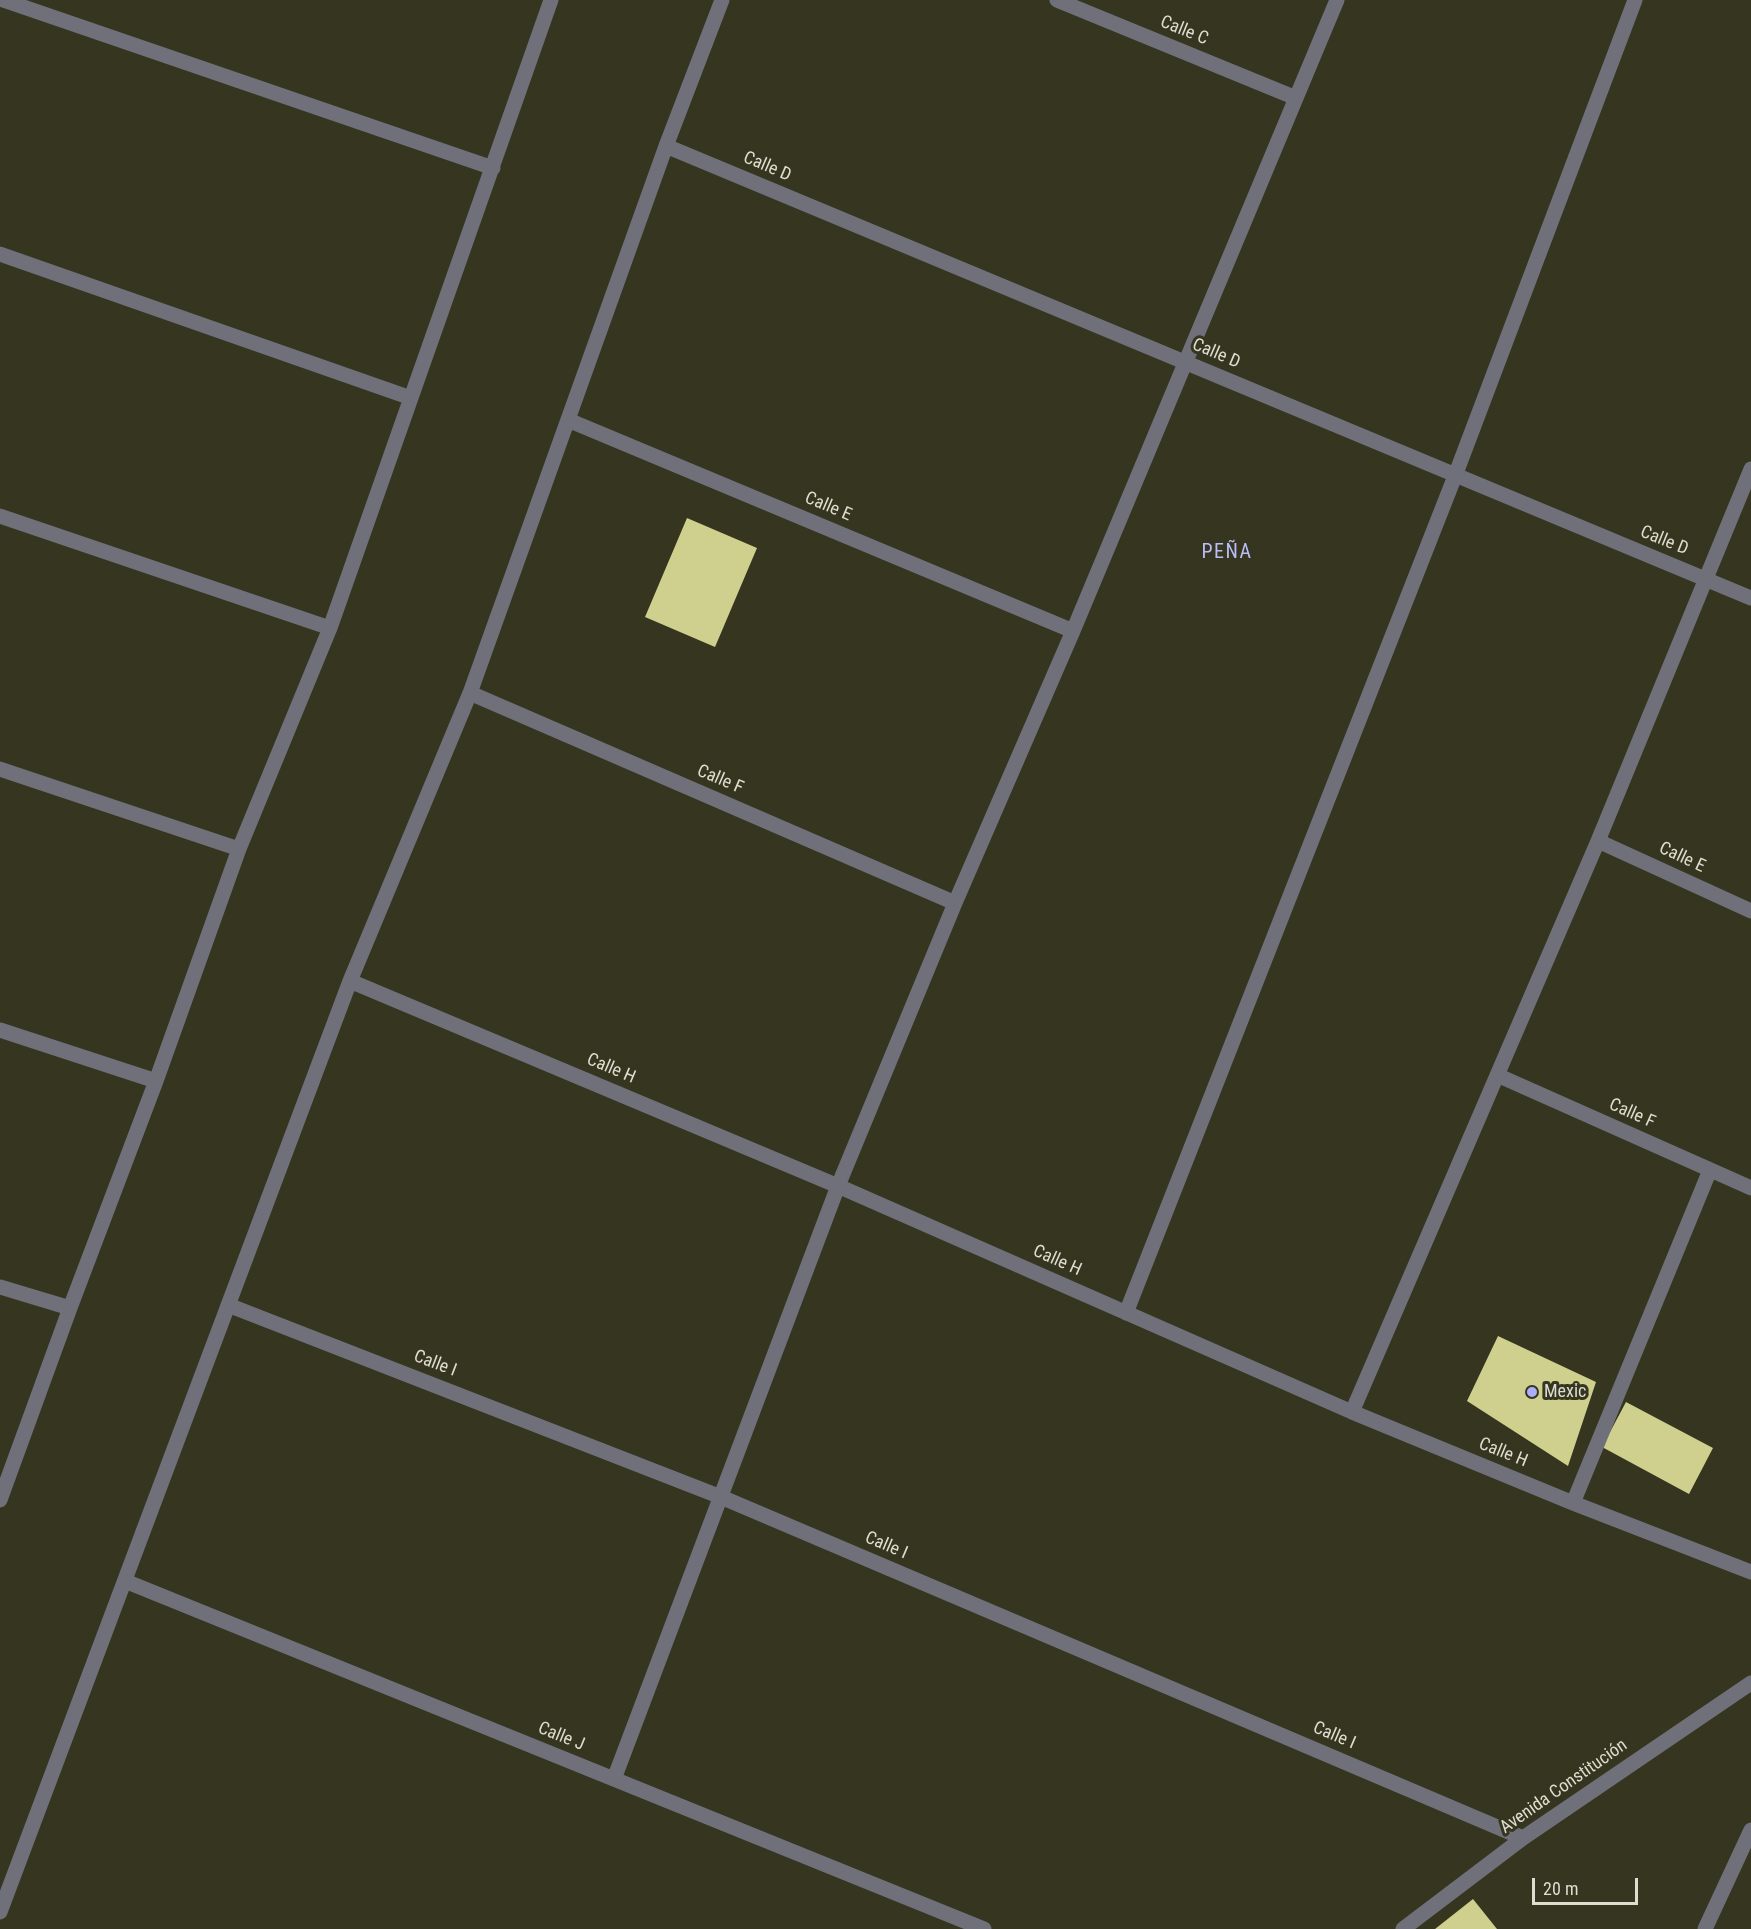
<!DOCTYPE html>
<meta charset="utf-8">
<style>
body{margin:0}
#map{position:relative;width:1751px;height:1929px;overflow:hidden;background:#353520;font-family:"Roboto Condensed",sans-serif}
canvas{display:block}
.scale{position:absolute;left:1532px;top:1878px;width:106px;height:27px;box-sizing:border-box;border:3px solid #ddddd0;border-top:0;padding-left:8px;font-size:18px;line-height:21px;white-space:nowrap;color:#ddddd0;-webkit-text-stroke:4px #353520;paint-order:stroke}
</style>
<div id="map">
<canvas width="1751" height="1929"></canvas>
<div class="scale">20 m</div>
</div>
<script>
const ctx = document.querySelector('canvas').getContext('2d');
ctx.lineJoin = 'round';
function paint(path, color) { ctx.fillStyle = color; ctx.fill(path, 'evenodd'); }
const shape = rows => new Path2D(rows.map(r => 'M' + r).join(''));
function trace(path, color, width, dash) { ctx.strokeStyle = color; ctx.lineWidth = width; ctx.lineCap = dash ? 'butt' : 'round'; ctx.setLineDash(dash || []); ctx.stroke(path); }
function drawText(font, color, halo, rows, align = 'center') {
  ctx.font = font + ' "Roboto Condensed",sans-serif'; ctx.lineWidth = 6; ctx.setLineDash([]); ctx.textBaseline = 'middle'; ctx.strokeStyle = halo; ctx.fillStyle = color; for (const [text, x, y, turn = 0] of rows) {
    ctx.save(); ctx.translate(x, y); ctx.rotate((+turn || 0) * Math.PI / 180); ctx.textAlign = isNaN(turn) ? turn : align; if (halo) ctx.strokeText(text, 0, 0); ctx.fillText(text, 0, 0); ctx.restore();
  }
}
paint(shape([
 [687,518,757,548,715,647,645,617],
 [1498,1336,1596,1382,1568,1466,1467,1401],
 [1626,1402,1713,1448,1689,1494,1602,1447],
 [1473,1899,1497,1929,1435,1929]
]), '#cfcf8e');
trace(shape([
 [3,0,493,168],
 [1057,0,1296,98],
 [666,146,1751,598],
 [0,254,411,398],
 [568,420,1073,631],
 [0,516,330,628],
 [470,693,955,903],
 [0,769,239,849],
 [1598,841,1751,911],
 [350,981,838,1186,1352,1412,1573,1503,1751,1572],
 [0,1030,156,1081],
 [1497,1075,1751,1188],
 [0,1287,70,1308],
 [228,1305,721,1497,1523,1838],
 [1126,1313,1455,476,1635,0],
 [1352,1412,1598,841,1751,469],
 [0,1500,70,1308,156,1081,239,849,330,628,551,0],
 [1573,1503,1710,1170],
 [125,1581,984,1929],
 [614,1779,838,1186,955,903,1073,631,1337,0],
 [0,1912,350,981,470,693,666,146,722,0],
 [1403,1929,1523,1838,1751,1683],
 [1705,1929,1751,1830]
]), '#6f707a', 15);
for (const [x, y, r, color] of [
 [1532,1392,6,"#abaffb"]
]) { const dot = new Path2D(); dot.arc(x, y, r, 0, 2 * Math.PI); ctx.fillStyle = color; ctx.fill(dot); trace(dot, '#353520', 2); }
drawText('18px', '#ddddd0', '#353520', [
 ["Calle C",1184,31,22],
 ["Calle D",767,167,23],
 ["Calle D",1216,354,23],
 ["Calle E",828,507,23],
 ["Calle D",1664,541,22],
 ["Calle F",720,780,23],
 ["Calle E",1682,858,25],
 ["Calle H",611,1069,23],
 ["Calle F",1632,1114,24],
 ["Calle H",1057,1261,24],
 ["Calle I",435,1364,21],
 ["Calle H",1503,1453,22],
 ["Calle I",886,1546,23],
 ["Calle I",1334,1736,23],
 ["Calle J",561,1737,22],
 ["Avenida Constitución",1564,1787,-35]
]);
drawText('18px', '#ddddd0', '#353520', [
 ["Mexic",1544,1392]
], 'left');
ctx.letterSpacing = '1.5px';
drawText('20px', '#b9bef7', '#353520', [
 ["PEÑA",1227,553]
]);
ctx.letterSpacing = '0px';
</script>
